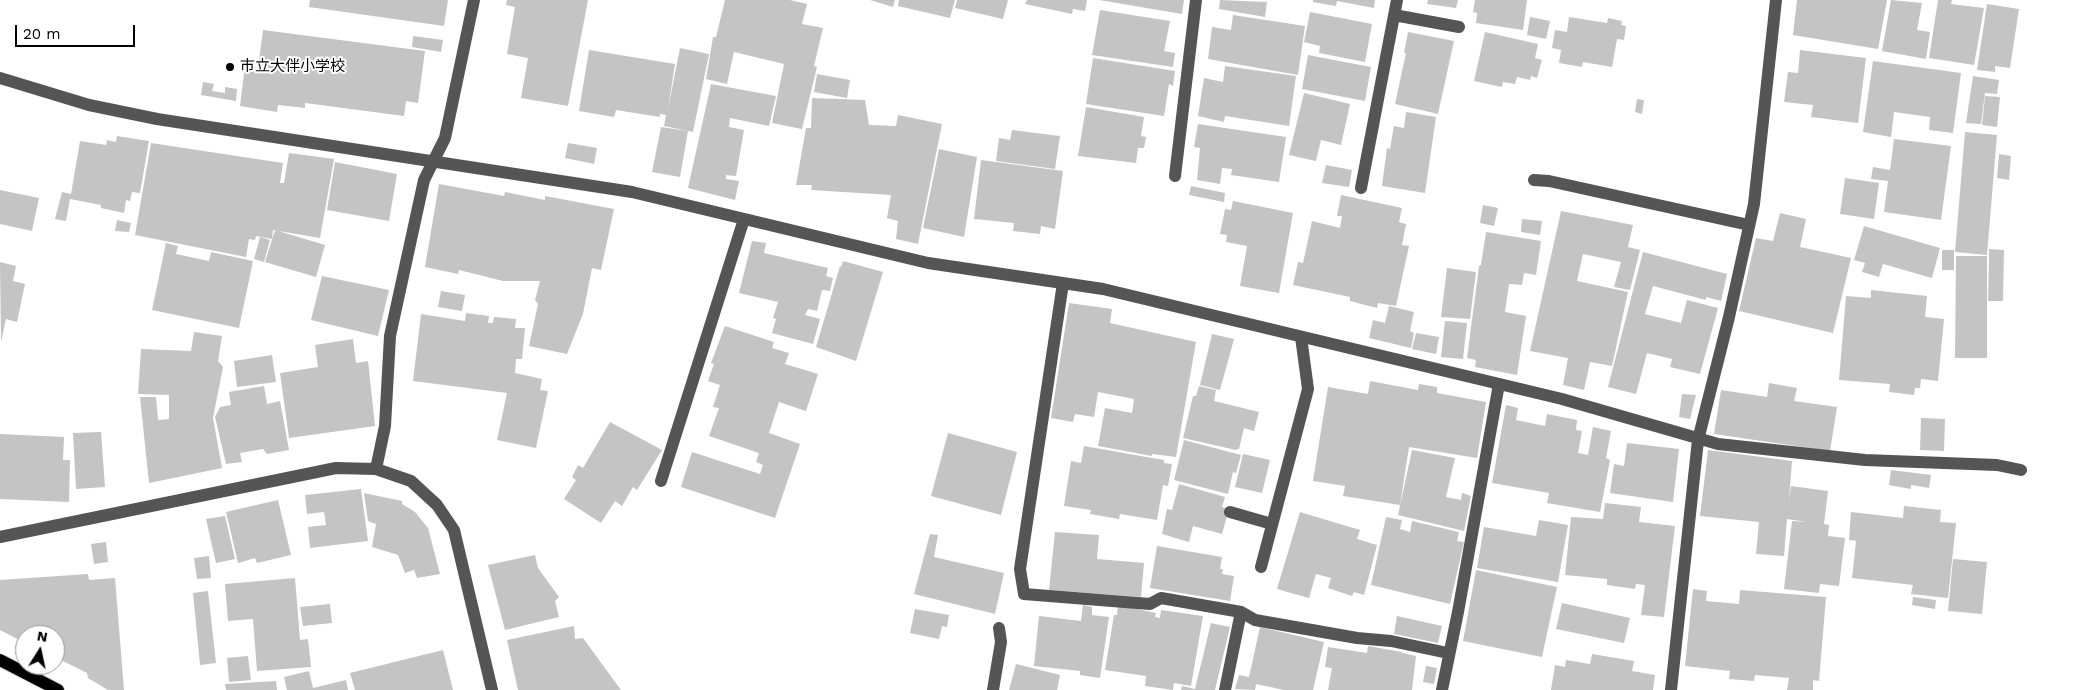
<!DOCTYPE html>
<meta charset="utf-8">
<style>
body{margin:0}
#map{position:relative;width:2091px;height:690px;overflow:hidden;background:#fff;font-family:"Work Sans",sans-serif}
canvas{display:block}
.north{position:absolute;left:15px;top:625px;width:50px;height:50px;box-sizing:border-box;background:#fff;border:1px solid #999;border-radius:50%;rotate:10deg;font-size:14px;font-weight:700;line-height:20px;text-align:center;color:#000}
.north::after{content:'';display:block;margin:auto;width:18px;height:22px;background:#000;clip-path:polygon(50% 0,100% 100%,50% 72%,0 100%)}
.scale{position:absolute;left:15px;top:25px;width:120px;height:22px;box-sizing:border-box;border:2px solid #000;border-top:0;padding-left:6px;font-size:15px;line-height:18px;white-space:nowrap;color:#000;-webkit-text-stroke:4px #fff;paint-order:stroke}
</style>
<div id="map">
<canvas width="2091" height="690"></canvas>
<div class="north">N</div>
<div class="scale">20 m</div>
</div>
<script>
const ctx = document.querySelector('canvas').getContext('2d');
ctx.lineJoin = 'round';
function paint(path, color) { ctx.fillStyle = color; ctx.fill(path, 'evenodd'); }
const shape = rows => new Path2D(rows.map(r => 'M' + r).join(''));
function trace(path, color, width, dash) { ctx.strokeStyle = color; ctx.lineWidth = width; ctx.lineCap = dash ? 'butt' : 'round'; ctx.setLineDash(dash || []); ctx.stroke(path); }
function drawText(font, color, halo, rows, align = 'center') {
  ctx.font = font + ' "Work Sans","Noto Sans JP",sans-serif'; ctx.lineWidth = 4; ctx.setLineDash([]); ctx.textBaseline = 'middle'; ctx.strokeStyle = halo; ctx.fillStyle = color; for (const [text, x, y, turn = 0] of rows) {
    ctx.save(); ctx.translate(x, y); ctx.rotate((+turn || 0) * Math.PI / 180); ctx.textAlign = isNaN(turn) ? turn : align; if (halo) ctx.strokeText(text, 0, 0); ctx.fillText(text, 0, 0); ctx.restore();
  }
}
paint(shape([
 [310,0,448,0,444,26,309,7],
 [507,0,588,0,568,106,521,98,528,58,507,54,515,7,506,5],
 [725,0,790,0,807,4,802,24,823,28,814,66,817,67,802,129,772,123,784,64,734,52,727,84,706,79,713,37,716,37],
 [870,0,895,0,893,7],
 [899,0,955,0,950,18,898,6],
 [957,0,1008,0,1003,19,955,8],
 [1027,0,1087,0,1085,11,1073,9,1072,14,1025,4],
 [1099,0,1184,0,1182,14],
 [1220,0,1267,2,1265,17,1219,9],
 [1313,0,1375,0,1374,8,1337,1,1336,6,1313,2],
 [1428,0,1458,0,1456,8,1427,4],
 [1475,0,1527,0,1523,30,1476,23,1477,13,1473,12],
 [1797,0,1887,0,1878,49,1793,35],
 [1891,0,1922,3,1917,30,1930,32,1926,59,1882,51],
 [1938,0,1952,0,1951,4,1984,8,1974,65,1929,58],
 [1987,4,2019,9,2010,68,1995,66,1995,72,1977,70],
 [1100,10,1170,21,1164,51,1175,53,1173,67,1092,55],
 [1310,12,1372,24,1365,62,1319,53,1320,46,1304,42],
 [1233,15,1305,26,1298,75,1208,59,1212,27,1231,30],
 [1530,17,1550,21,1546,39,1527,35],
 [1569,17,1607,23,1608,18,1622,21,1621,25,1626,26,1624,40,1617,39,1612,67,1583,62,1582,67,1559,63,1561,50,1552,48,1555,30,1567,32],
 [263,30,425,51,418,103,406,101,404,116,305,103,305,108,278,105,277,112,240,106,245,66,258,68],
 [1408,32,1454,41,1438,114,1395,104,1406,53,1404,53],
 [1485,32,1538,44,1535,58,1542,60,1537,78,1531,76,1530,80,1517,77,1515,84,1503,82,1502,87,1474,81],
 [413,36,443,40,441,52,412,47],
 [680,48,709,54,693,132,664,126,666,115,660,114,660,117,616,110,614,117,579,111,589,50,675,64,668,109],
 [1800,50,1866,58,1858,123,1811,117,1813,105,1784,102,1788,72,1798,73],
 [1308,55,1371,67,1365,101,1302,89],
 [1093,58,1175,71,1173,86,1169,84,1164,116,1086,104],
 [1873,61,1961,73,1953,133,1929,130,1930,117,1894,112,1891,137,1863,132],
 [1225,66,1296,76,1289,126,1225,116,1224,122,1198,116,1204,78,1223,82],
 [817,74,850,80,847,98,814,92],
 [1973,76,1999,80,1997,94,1985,93,1981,124,1966,123],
 [203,82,214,84,212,91,225,93,225,87,237,89,236,101,201,95],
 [711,84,776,96,769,126,730,118,729,127,744,130,736,176,726,175,726,179,739,181,735,200,688,188],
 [1304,93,1350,104,1341,145,1321,140,1316,161,1289,155],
 [1985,96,2000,97,1997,127,1982,125],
 [812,98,865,100,869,125,896,126,898,115,942,124,918,244,896,239,898,221,887,218,891,195,811,190,812,185,796,185,806,128,811,128],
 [1637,99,1644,100,1642,114,1635,112],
 [1086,107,1144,117,1141,136,1146,137,1144,148,1138,148,1136,163,1078,156],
 [1406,112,1436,117,1425,193,1382,186,1387,148,1390,149,1394,126,1404,128],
 [1198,124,1286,137,1279,182,1231,175,1232,169,1222,168,1220,184,1197,180,1200,148,1194,147],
 [661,127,688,131,680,177,652,172],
 [1012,130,1060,136,1055,169,996,161,999,138,1010,140],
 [1965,132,1997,135,1987,255,1955,252],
 [117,136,149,141,140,193,132,192,130,201,126,200,124,213,101,208,101,205,70,199,66,221,55,219,62,192,71,194,80,141,106,145,107,140,116,142],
 [1894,139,1951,146,1941,220,1884,212,1888,181,1871,179,1873,167,1890,170],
 [151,143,283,163,280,183,284,183,289,153,334,159,320,238,273,230,272,239,256,236,255,240,249,239,246,257,135,235],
 [568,143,597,148,594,164,565,158],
 [939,149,977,157,964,237,923,228],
 [1999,154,2011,156,2009,180,1997,178],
 [981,160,1063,171,1055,229,1041,226,1040,234,1013,231,1014,223,974,219],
 [335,162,397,174,389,221,327,210],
 [1326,165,1352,170,1349,187,1322,183],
 [1845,178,1879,183,1874,219,1840,214],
 [439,184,504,196,505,192,545,200,545,196,614,209,601,270,592,268,583,314,567,354,529,346,538,304,535,300,540,281,503,281,459,270,458,274,425,267],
 [1191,186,1225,193,1224,202,1189,195],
 [0,190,39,198,32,231,0,224],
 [1341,195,1402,208,1399,222,1406,224,1402,245,1409,246,1396,306,1378,303,1377,308,1350,301,1350,297,1293,285,1298,262,1303,263,1312,221,1340,228,1342,216,1337,216],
 [1233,201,1293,213,1279,293,1240,286,1247,246,1226,242,1227,235,1220,234,1225,209,1231,210],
 [1483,205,1498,208,1494,226,1480,223],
 [1561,211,1633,225,1628,247,1640,250,1630,290,1614,287,1621,262,1583,254,1577,281,1628,292,1612,366,1590,362,1584,390,1563,385,1568,358,1530,351],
 [1780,213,1806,219,1800,247,1851,258,1833,333,1739,311,1756,238,1773,241],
 [1522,219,1542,221,1540,235,1521,232],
 [117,220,131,223,129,232,115,231],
 [1864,226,1940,248,1932,278,1883,264,1879,277,1862,272,1865,263,1854,260],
 [275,230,325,245,316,277,265,262],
 [1486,232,1541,241,1536,275,1524,273,1522,285,1509,284,1505,312,1526,316,1517,375,1475,367,1476,360,1467,358,1479,266,1481,265],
 [260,237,270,240,264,262,254,259],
 [752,241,766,243,764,253,828,268,826,276,833,278,830,291,822,290,817,311,808,309,805,315,820,319,813,344,772,333,776,319,773,318,778,302,739,293],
 [166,243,178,246,176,254,209,261,211,252,253,261,239,328,152,310],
 [1989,249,2004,250,2003,301,1988,301,1989,256,1991,256,1989,256],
 [1942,250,1954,250,1954,270,1942,270],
 [1643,252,1727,274,1721,301,1706,297,1706,300,1653,286,1645,314,1681,323,1687,300,1718,308,1700,374,1670,367,1672,359,1647,353,1636,394,1608,387],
 [1956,256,1987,256,1987,358,1955,358],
 [843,261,883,272,856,361,816,347,840,266,841,267],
 [0,262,16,266,13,281,25,284,17,322,6,319,1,342],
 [1447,268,1476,272,1470,319,1441,317],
 [322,276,389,290,378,336,311,320],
 [1871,290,1927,296,1925,317,1944,319,1938,381,1921,379,1920,388,1915,388,1914,395,1889,392,1890,384,1839,380,1846,296,1871,298],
 [441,291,465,295,462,311,438,307],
 [1069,303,1112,309,1110,323,1196,342,1176,457,1152,454,1152,456,1098,446,1105,408,1132,413,1134,399,1098,392,1094,417,1075,414,1073,422,1051,418],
 [1389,306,1414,312,1410,331,1414,333,1411,348,1369,338,1373,320,1385,323],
 [466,313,489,316,488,323,493,323,494,317,516,319,515,328,525,328,522,359,516,359,515,373,542,379,540,390,548,391,536,448,497,440,507,393,413,381,421,314,465,321],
 [1445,321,1467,323,1463,359,1441,357],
 [725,326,774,342,772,348,789,353,785,364,818,374,806,411,779,402,769,433,800,444,775,518,681,487,692,452,760,474,763,465,756,462,759,453,709,436,719,408,713,407,720,385,708,381,714,364,711,363],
 [194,332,222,336,218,361,223,367,213,418,222,468,149,483,140,397,156,397,158,420,169,419,169,395,138,394,141,349,191,351],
 [1416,333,1439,337,1436,354,1412,349],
 [1212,334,1234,339,1220,390,1200,385],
 [353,339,356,363,368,361,375,426,289,438,280,373,318,367,315,345],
 [272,355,276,382,237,387,234,361],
 [1370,381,1418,390,1419,384,1437,387,1437,393,1486,402,1477,458,1409,447,1400,505,1343,496,1345,486,1313,481,1328,387,1368,394],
 [1769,383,1797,388,1794,401,1837,407,1830,451,1714,434,1721,390,1767,397],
 [264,386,267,404,280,401,289,450,267,454,263,449,240,453,242,462,226,464,215,417,220,407,231,405,229,392],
 [1199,386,1216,390,1214,401,1259,412,1254,431,1244,428,1239,449,1237,449,1236,450,1183,438,1193,396,1196,396],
 [1682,394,1696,395,1690,419,1679,417],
 [1506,405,1518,408,1516,420,1545,426,1547,414,1577,420,1576,430,1582,431,1578,453,1588,455,1593,427,1611,431,1606,458,1610,460,1600,512,1547,503,1549,493,1492,483],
 [1921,418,1945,419,1944,451,1920,450],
 [610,422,662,450,637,490,633,487,622,506,615,501,601,523,564,499,576,480,572,477,578,465,583,468],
 [101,432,105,487,76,489,73,433],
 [948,433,1017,452,1001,515,931,496],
 [0,434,64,437,63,460,70,460,69,502,0,499],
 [1184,440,1241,455,1236,473,1233,472,1228,494,1174,480],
 [1627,443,1679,449,1673,502,1610,493,1614,464,1624,466],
 [1084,446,1164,460,1164,463,1172,464,1168,486,1163,485,1157,520,1120,514,1119,519,1090,514,1091,510,1064,506,1071,461,1081,463],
 [1412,450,1455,458,1446,497,1461,500,1462,493,1471,496,1464,531,1398,515],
 [1708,450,1792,461,1789,501,1791,486,1828,491,1824,524,1829,525,1828,536,1845,538,1839,586,1820,584,1819,593,1784,589,1792,521,1807,522,1787,519,1784,556,1756,554,1759,522,1700,516],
 [1243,454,1270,460,1262,493,1235,487],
 [1891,470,1931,475,1929,488,1911,485,1911,489,1889,485],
 [1179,484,1225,497,1222,507,1229,509,1222,534,1193,526,1189,542,1162,534,1167,509,1172,510],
 [361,489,368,541,310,548,308,527,326,525,324,512,307,514,305,495],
 [364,493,402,501,402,504,415,512,428,528,440,574,417,578,414,570,405,573,398,555,372,547,376,524,368,521],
 [278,500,291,555,257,563,255,558,238,563,226,512],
 [1605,503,1641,507,1639,522,1675,526,1664,617,1641,615,1645,585,1636,584,1635,589,1607,585,1607,579,1565,575,1571,517,1603,519],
 [1904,506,1941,510,1940,522,1956,523,1948,598,1911,594,1913,585,1852,578,1856,541,1849,540,1851,512,1903,518],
 [1300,512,1360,530,1357,539,1377,545,1364,595,1354,592,1352,596,1328,588,1331,578,1316,574,1309,598,1277,589],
 [225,516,235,559,216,563,206,519],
 [1386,517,1402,520,1400,529,1410,532,1412,521,1459,532,1457,541,1464,542,1450,604,1371,585],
 [1539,520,1568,525,1558,582,1477,568,1484,527,1536,536],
 [1055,532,1099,535,1097,559,1144,563,1141,597,1049,590],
 [930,534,938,535,934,557,1004,573,995,614,914,594],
 [106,542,108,562,94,564,91,544],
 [1157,546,1222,557,1220,569,1223,569,1222,574,1234,576,1230,601,1150,588],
 [535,555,538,568,559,597,555,601,559,617,505,630,488,565],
 [209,556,211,578,197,579,194,558],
 [1953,559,1987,562,1982,614,1948,611],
 [1476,570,1557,587,1542,657,1463,641],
 [88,574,89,580,115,578,124,690,108,690,88,678,87,673,55,657,55,635,25,635,25,643,0,630,0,580],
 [295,578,300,640,308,639,311,667,257,671,253,619,228,621,225,584],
 [1693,589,1707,591,1706,601,1739,604,1740,590,1826,597,1819,681,1813,680,1813,690,1787,690,1789,678,1755,675,1754,681,1729,679,1730,671,1685,666],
 [208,591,216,663,200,665,193,593],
 [1913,597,1936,600,1935,609,1912,605],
 [1562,603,1630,618,1624,643,1556,629],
 [330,604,332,623,303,626,300,607],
 [1083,605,1092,607,1092,615,1109,617,1100,678,1080,675,1080,671,1034,666,1039,616,1081,621],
 [1118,605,1156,613,1155,617,1160,618,1161,610,1203,616,1191,686,1174,683,1173,690,1145,686,1146,676,1105,670,1114,615,1117,615],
 [915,609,949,615,947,627,942,626,939,639,910,633],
 [1397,616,1442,626,1438,643,1394,634],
 [1211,623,1230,627,1215,690,1181,690,1182,686,1195,689],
 [574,626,575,639,583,638,621,690,518,690,507,640],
 [1260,627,1324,642,1313,690,1284,690,1256,684,1255,690,1235,689,1239,675,1249,677],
 [1368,646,1402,652,1402,653,1416,656,1412,690,1328,690,1332,668,1325,667,1328,647,1367,653],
 [443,650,453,690,355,690,350,673],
 [1592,654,1634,661,1632,671,1655,675,1653,690,1551,690,1555,665,1565,667,1566,660,1590,664],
 [248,656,251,680,229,682,227,658],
 [1016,664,1060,675,1057,690,1009,690],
 [1426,666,1437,668,1434,684,1423,682],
 [309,671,313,688,346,680,348,690,287,690,284,677],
 [276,681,277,690,226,690,225,684]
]), '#c4c4c4');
const major = shape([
 [0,660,58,690]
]);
trace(major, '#dbdbdb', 14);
trace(shape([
 [1394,15,1459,27],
 [0,78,89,105,157,119,632,192,928,263,1103,289,1562,399,1718,444,1865,460,1997,465,2021,470],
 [1175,176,1196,0],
 [1534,180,1549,181,1749,225],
 [1361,188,1397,0],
 [1063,283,1020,569,1024,594,1150,604,1161,598,1241,612,1255,620,1357,638,1391,641,1448,653],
 [376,469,385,426,390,336,424,180,445,138,474,0],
 [661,481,744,219],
 [1230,512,1272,524],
 [0,537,336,468,376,469,411,481,437,505,454,530,492,690],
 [1261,567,1308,389,1301,337],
 [993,690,1001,642,999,628],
 [1225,690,1241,612],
 [1442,690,1458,612,1499,384],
 [1671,690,1698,440,1729,317,1754,204,1776,0]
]), '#555', 12);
trace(major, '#000', 12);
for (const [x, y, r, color] of [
 [230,67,5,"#000"]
]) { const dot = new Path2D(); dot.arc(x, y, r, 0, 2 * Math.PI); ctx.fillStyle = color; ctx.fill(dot); trace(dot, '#fff', 2); }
drawText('15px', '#000', '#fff', [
 ["市立大伴小学校",240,67]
], 'left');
</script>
